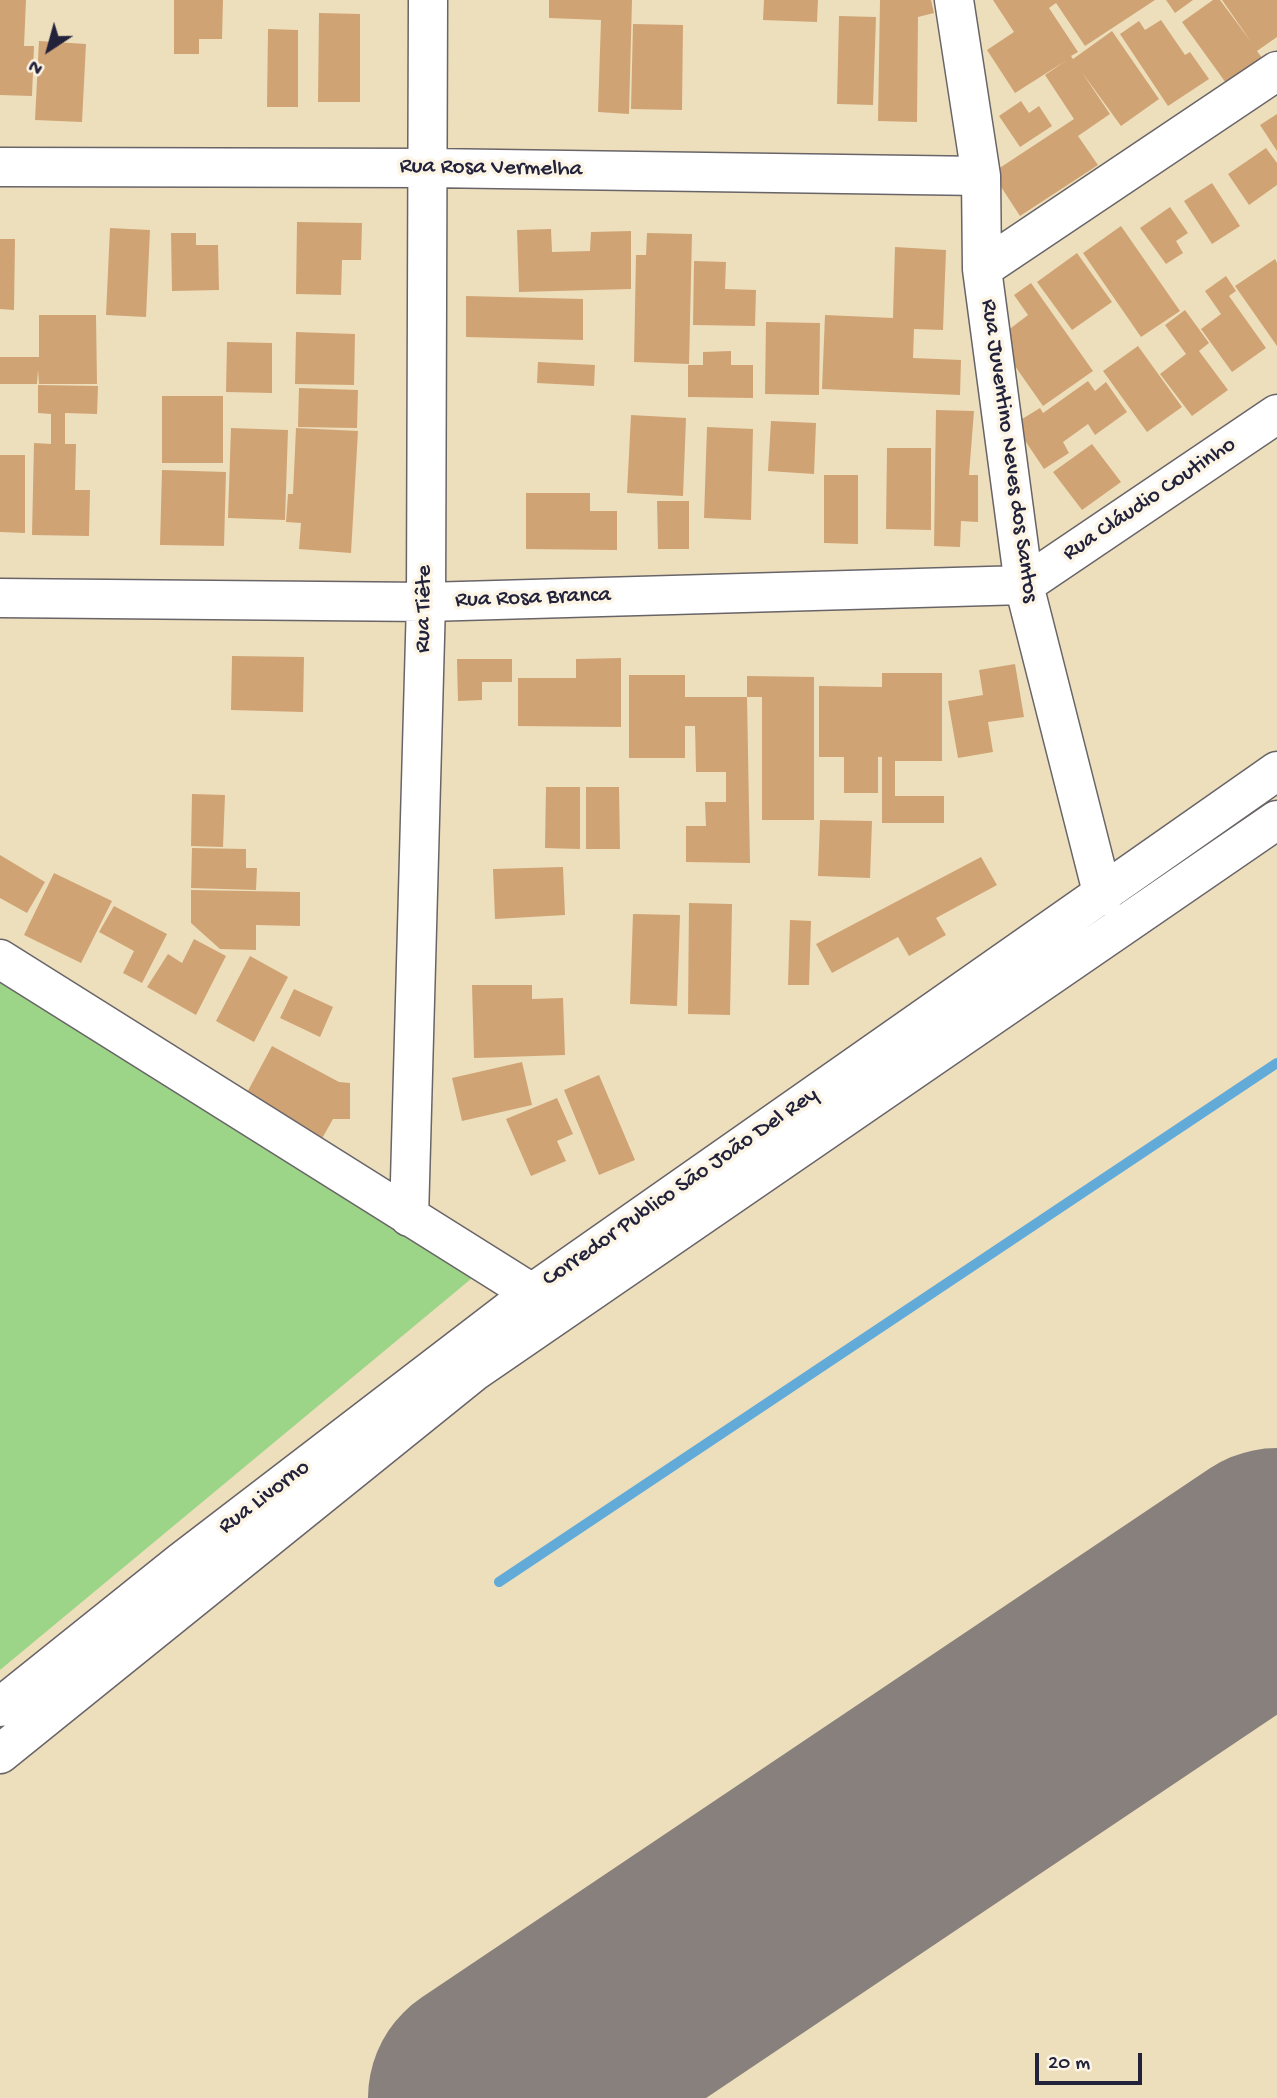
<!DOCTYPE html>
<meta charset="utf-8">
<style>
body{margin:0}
#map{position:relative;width:1277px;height:2098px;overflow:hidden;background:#eddfbc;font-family:"Gochi Hand",sans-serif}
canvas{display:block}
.north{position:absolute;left:14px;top:14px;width:70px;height:70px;-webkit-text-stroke:5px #fcf5e5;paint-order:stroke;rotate:216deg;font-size:19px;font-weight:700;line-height:28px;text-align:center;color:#22223b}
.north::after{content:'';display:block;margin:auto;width:24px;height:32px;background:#22223b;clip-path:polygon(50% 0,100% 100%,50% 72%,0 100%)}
.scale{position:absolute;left:1035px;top:2053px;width:107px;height:32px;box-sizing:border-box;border:4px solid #22223b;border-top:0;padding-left:9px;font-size:21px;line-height:24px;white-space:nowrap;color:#22223b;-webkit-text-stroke:5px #fcf5e5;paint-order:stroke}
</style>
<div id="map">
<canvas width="1277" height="2098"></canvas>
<div class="north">N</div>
<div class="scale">20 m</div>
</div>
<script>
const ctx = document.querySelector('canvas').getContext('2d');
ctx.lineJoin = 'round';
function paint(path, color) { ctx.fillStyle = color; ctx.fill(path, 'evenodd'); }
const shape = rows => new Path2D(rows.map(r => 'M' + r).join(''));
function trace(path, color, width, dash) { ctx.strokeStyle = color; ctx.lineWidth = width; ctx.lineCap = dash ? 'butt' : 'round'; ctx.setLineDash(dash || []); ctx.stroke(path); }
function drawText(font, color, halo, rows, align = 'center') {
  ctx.font = font + ' "Gochi Hand",sans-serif'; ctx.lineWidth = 7; ctx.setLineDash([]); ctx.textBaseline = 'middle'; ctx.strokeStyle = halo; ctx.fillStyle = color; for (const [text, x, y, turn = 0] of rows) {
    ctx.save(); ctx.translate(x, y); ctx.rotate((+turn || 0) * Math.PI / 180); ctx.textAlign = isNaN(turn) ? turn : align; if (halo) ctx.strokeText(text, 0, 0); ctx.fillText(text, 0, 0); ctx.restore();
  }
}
paint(shape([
 [0,959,483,1269,0,1670]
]), '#9cd587');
trace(shape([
 [499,1582,1277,1063]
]), '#62abd9', 10);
trace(shape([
 [489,2098,1277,1569]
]), '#88807c', 242);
paint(shape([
 [0,0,26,0,24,46,34,46,32,96,0,95],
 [174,0,223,0,222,39,199,39,199,54,174,54],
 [549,0,632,0,629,114,598,112,601,20,549,18],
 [764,0,818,0,817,22,763,20],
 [880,0,931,0,934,13,918,17,917,122,878,121],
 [993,0,1155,0,1085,46,1056,3,1049,8,1078,52,1071,56,1073,59,1112,31,1159,99,1121,126,1081,71,1110,114,1078,136,1098,165,1020,216,992,173,1074,119,1045,75,1067,60,1015,93,987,50,1014,32],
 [1166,0,1193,0,1175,13],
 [1213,0,1220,0,1252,43,1222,0,1277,0,1277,37,1257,51,1262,58,1226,83,1182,22],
 [319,13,360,14,360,102,318,102],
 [839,16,876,17,873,105,837,104],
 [1161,20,1185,55,1190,52,1209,79,1168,106,1120,34,1139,21,1145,30],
 [633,24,683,25,682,110,631,109],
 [268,29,298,30,298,107,267,107],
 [39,41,86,44,82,122,35,120],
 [1021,101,1029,113,1039,106,1052,126,1020,147,999,116],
 [1277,114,1277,151,1260,125],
 [1266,148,1277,163,1277,185,1249,205,1228,174],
 [1212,183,1240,226,1212,244,1184,201],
 [1170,207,1188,233,1176,241,1183,253,1166,264,1140,228],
 [297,222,362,223,361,260,342,260,341,295,296,294],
 [1121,226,1180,311,1141,337,1083,253],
 [110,228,150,230,146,317,106,315],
 [551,229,552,252,590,251,591,232,631,231,631,289,519,292,517,230],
 [171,233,196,233,196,245,218,245,219,290,172,291],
 [647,233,692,234,689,364,634,362,636,255,646,255],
 [0,239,15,239,14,310,0,309],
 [895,247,946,250,943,330,914,329,913,358,961,360,960,395,822,389,825,315,893,318],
 [1077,253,1112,302,1072,330,1037,282],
 [1275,259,1277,263,1277,346,1235,286],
 [694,261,726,262,725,289,756,290,755,326,693,325],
 [1226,276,1236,291,1229,296,1266,348,1232,372,1201,329,1221,314,1205,291],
 [1031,283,1093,371,1043,406,1010,359,1007,331,1028,315,1014,295],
 [466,296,583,299,583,340,466,337],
 [1185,310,1209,343,1199,351,1228,390,1192,416,1160,374,1186,354,1165,325],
 [39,315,96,315,97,384,39,384,38,370,37,384,0,384,0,357,39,357],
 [766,322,820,323,819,395,765,394],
 [296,332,355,334,354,385,295,384],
 [227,342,272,343,272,393,226,392],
 [1138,346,1182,407,1147,432,1103,371],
 [731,351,731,365,753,365,753,398,688,397,688,365,703,365,703,352],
 [538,362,595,365,594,386,537,383],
 [1088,381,1095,391,1106,382,1127,412,1095,435,1088,424,1063,442,1069,453,1044,469,1014,424,1040,408,1043,413],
 [38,385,98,386,97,414,65,413,65,444,76,444,75,490,90,490,89,536,32,535,34,443,51,444,51,414,38,413],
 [299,388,358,390,357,428,298,427],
 [162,396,223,396,223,463,162,463],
 [936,410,974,411,969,475,978,475,978,522,961,521,960,547,934,546],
 [631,415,686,418,683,496,627,493],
 [771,421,816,423,814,474,768,471],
 [707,427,753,429,751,520,704,518],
 [231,428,288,430,285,520,228,518],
 [296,428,358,431,351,553,299,549,301,523,286,522,288,494,293,494],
 [1092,444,1121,482,1082,510,1053,472],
 [887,448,931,448,931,530,886,529],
 [0,455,25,455,25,533,0,532],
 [162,470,226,472,224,546,160,545],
 [824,475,858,475,858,544,824,543],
 [526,493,590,493,590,511,617,511,617,550,526,549],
 [657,501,689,501,689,549,658,549],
 [232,656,304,657,303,712,231,710],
 [621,658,621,727,518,726,518,678,576,678,576,659],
 [457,659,512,659,512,682,482,682,482,700,458,701],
 [1015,664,1024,717,988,722,993,752,958,758,948,701,983,695,979,670],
 [882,673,942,673,942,761,895,761,895,796,944,796,944,823,882,823,882,757,878,757,878,793,844,793,844,757,819,757,819,686,882,687],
 [629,675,685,675,685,697,747,697,750,863,686,862,686,826,706,826,705,802,726,802,726,772,696,772,695,726,685,726,685,758,629,758],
 [747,676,814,677,814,820,762,820,762,697,747,697],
 [546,787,580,787,580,849,545,848],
 [586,787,619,787,620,849,586,849],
 [192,794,225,795,223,847,191,846],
 [820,820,872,821,870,878,818,876],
 [192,848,246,849,246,868,257,868,256,890,191,888],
 [0,855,45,882,27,913,0,898],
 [981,857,997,885,936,918,946,935,909,956,898,937,832,973,816,944],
 [563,867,565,915,495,919,493,869],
 [54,873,112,901,81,963,24,935],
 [191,890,300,892,300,926,256,925,256,950,220,949,191,923],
 [689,903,732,904,730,1015,688,1014],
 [114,906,167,934,142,983,123,973,134,951,99,932],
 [633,914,680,915,677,1006,630,1004],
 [790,920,811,921,809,985,788,985],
 [194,939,226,956,196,1015,147,987,168,954,182,963],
 [250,956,288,977,254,1042,216,1021],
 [472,985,532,985,532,999,563,998,565,1055,474,1058],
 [294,989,333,1007,320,1037,280,1018],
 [272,1046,339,1082,350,1083,350,1119,333,1119,320,1142,243,1100],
 [522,1062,532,1105,462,1121,452,1078],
 [599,1075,635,1160,599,1175,564,1090],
 [557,1098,573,1134,557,1141,566,1161,531,1176,506,1119]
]), '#d0a375');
const minor = shape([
 [954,0,981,176,982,269,1024,585,1103,896],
 [0,167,430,168,981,176],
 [982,269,1277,71],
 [0,598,426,602,1024,585,1277,414],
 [0,959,532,1293,1277,771],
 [409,1217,426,602,428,0],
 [0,1707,181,1562,532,1293],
 [0,1754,475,1371,1277,820]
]);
trace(minor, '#696468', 41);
trace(minor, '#fff', 38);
drawText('23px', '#22223b', '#fcf5e5', [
 ["Rua Rosa Vermelha",491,169,1],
 ["Rua Juventino Neves dos Santos",1008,451,82],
 ["Rua Cláudio Coutinho",1150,500,-34],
 ["Rua Rosa Branca",533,599,-2],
 ["Rua Tiête",425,609,-89],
 ["Corredor Publico São João Del Rey",681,1188,-35],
 ["Rua Livorno",265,1498,-37]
]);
</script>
